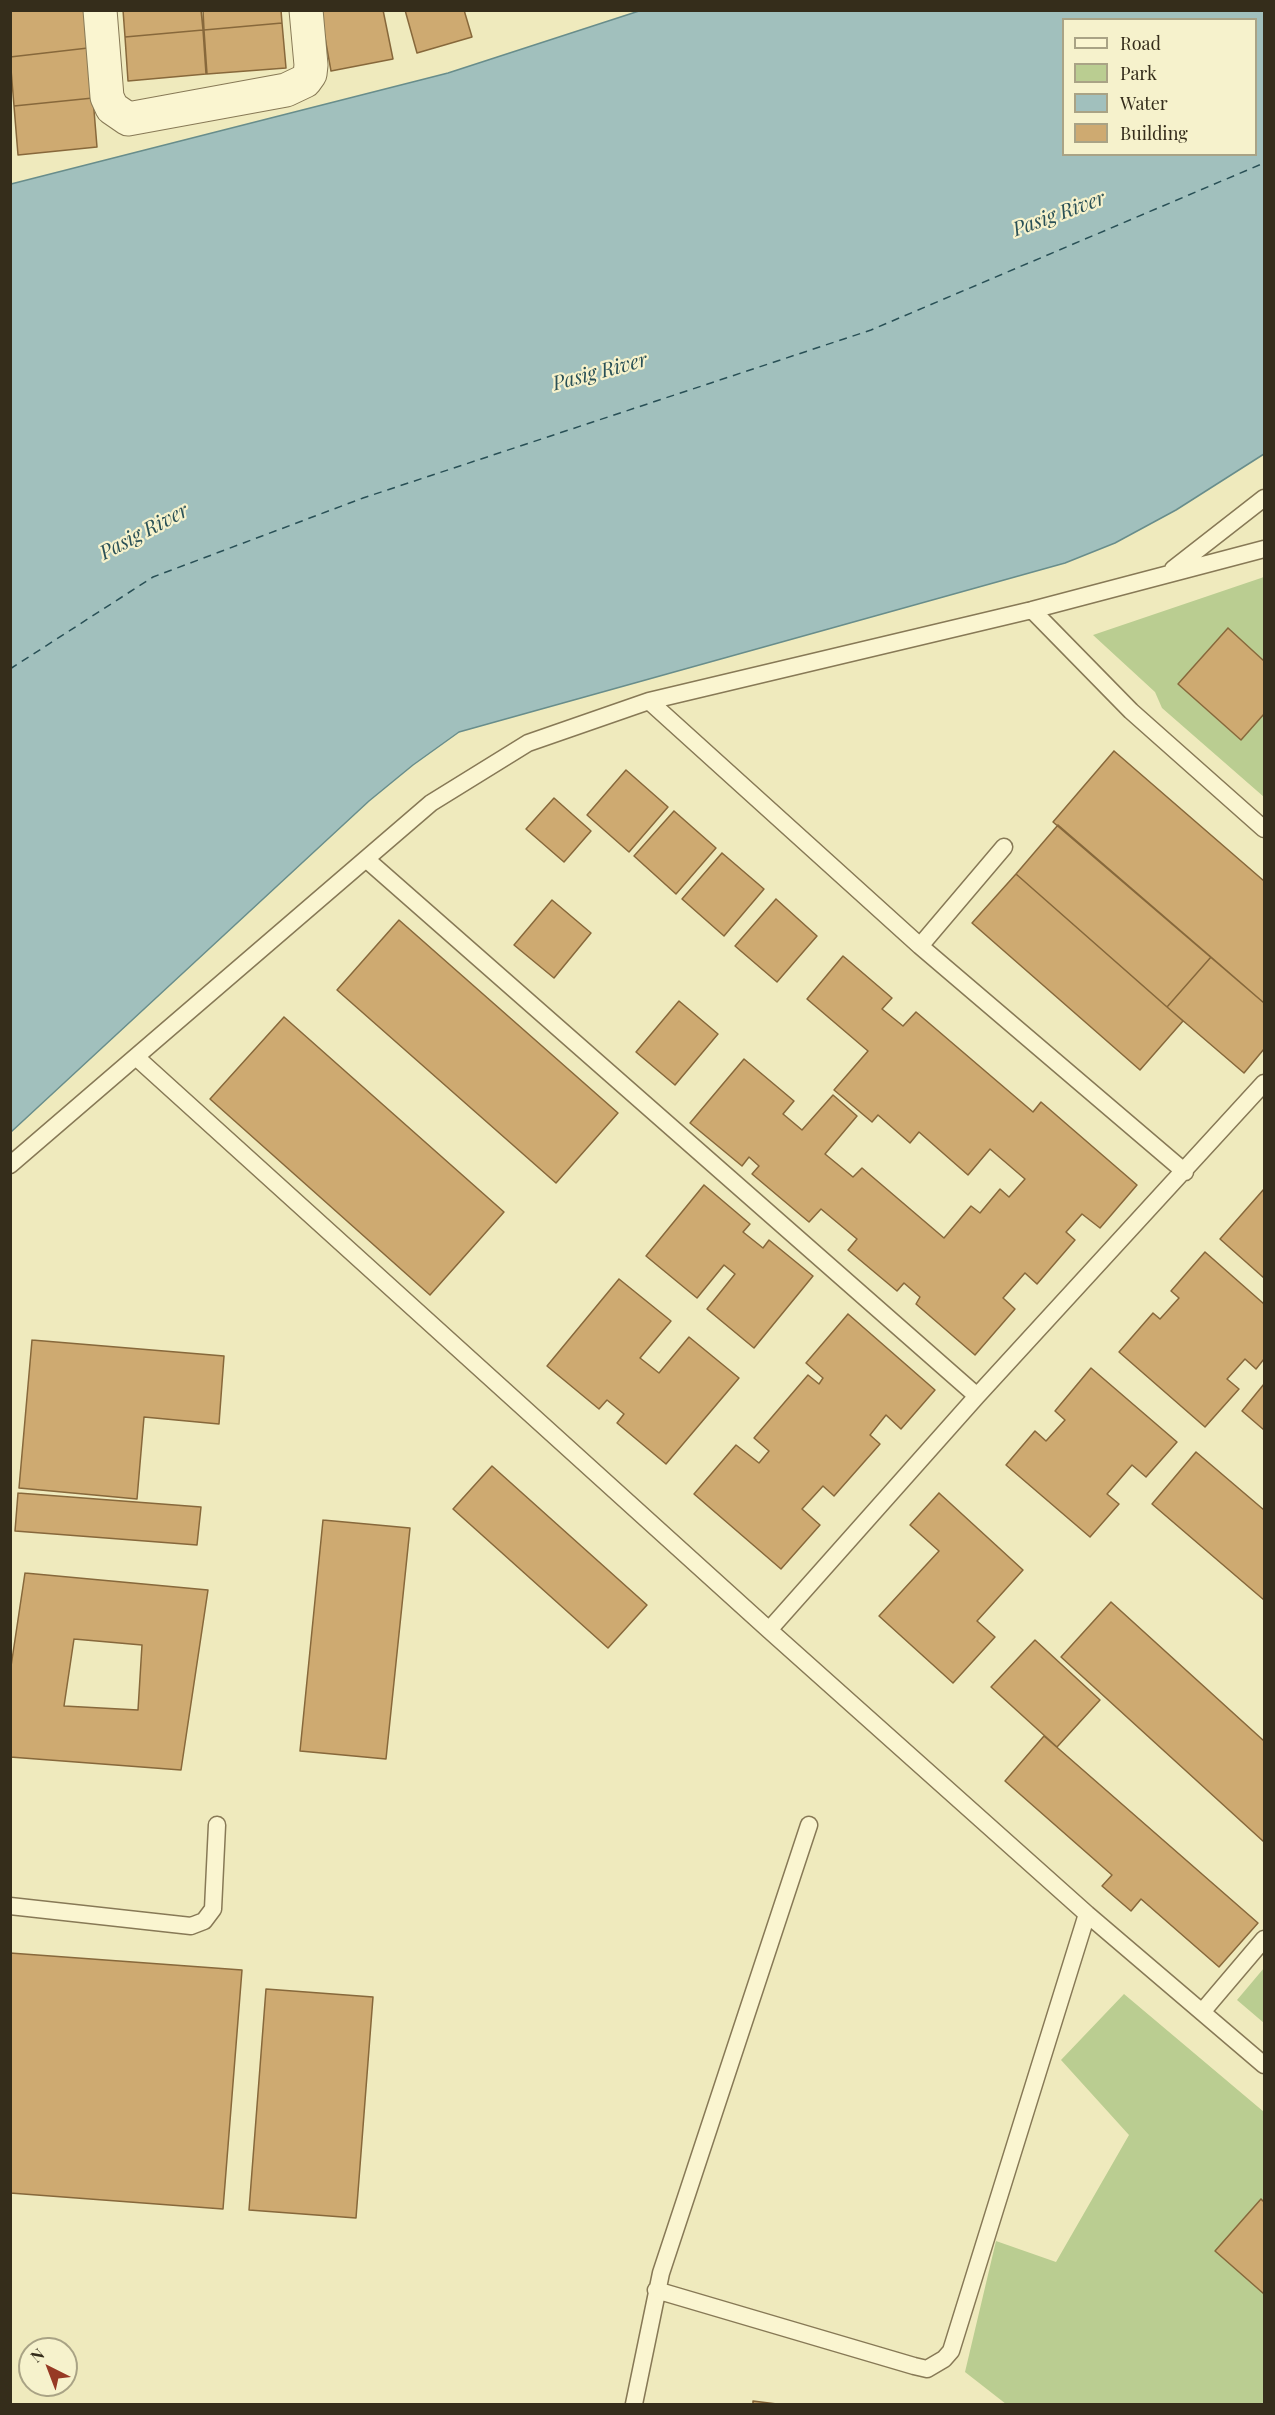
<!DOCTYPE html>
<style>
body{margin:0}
#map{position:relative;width:1275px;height:2415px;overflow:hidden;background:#efeabd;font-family:"Playfair Display",serif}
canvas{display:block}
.frame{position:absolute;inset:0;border:12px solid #352d1b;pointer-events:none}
.legend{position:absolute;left:1062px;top:18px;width:195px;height:138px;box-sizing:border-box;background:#f6f2cc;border:2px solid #a9a385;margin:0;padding:8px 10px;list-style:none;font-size:18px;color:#352d1b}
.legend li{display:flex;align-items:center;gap:12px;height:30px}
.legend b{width:30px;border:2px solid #a9a385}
.north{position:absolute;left:18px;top:2337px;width:60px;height:60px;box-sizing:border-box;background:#f6f2cc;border:2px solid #a9a385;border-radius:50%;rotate:318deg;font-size:16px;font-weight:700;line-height:24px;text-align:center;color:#352d1b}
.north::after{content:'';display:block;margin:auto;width:21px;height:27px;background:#973a24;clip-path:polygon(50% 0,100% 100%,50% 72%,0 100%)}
</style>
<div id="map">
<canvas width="1275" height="2415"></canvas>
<div class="frame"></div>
<ul class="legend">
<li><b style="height:8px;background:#faf5d0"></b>Road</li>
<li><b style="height:16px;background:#bacd91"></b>Park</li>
<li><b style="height:16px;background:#a1c0bd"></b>Water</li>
<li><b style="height:16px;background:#ceaa71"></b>Building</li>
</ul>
<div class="north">N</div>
</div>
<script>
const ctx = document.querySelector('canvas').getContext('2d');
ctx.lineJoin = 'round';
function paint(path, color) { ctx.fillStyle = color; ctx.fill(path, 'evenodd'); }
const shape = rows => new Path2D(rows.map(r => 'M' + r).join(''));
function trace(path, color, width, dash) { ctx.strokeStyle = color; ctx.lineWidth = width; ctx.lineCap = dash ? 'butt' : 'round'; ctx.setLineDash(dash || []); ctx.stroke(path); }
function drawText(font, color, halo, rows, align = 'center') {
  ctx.font = font + ' "Playfair Display",serif'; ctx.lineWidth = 4.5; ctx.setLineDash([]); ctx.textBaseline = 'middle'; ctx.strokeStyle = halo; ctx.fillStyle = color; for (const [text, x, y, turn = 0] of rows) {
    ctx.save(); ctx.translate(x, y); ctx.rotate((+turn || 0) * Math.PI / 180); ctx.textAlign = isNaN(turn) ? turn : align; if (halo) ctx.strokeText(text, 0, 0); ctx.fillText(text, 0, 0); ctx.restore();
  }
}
paint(shape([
 [1264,577,1264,661,1228,628,1178,684,1241,740,1264,714,1264,797,1162,708,1155,692,1093,635],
 [1264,1968,1264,2023,1237,2000],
 [1124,1994,1264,2112,1264,2404,1006,2404,965,2372,996,2241,1056,2262,1129,2135,1061,2060]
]), '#bacd91');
const water = shape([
 [639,11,1264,11,1264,454,1176,510,1115,543,1065,563,459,732,413,765,369,801,11,1132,11,184,448,73,639,11],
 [1064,20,1256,20,1256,154,1064,154,1064,20]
]);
paint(water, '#a1c0bd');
trace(water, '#688d8b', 1.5);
trace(shape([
 [10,669,153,577,363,498,871,330,1264,163]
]), '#295056', 1.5, [8, 6]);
const building = shape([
 [10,10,84,10,88,48,10,57,10,10],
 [123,10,201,10,203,30,125,37,123,10],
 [203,10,281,10,282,23,204,30,203,10],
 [320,10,383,10,393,59,331,71,320,10],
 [405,10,464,10,472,37,417,53,405,10],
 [282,23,286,68,207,74,204,30,282,23],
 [203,30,206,74,128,81,125,37,203,30],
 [88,48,93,98,14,106,10,57,88,48],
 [93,98,97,147,18,155,14,106,93,98],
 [1228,628,1264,661,1264,714,1241,740,1178,684,1228,628],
 [1114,751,1264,881,1264,1003,1053,822,1114,751],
 [626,770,668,807,629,852,587,815,626,770],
 [554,798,591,831,564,862,526,829,554,798],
 [674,811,716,848,676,894,634,856,674,811],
 [1058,825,1211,957,1167,1007,1016,874,1058,825],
 [722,853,764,889,724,936,682,899,722,853],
 [1016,874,1183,1021,1140,1070,972,923,1016,874],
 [776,899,817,936,777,982,735,946,776,899],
 [552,900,591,933,554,978,514,945,552,900],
 [399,920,618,1113,556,1183,337,990,399,920],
 [843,956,892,998,882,1009,903,1026,916,1012,1033,1112,1041,1102,1137,1185,1100,1228,1082,1214,1066,1232,1075,1240,1037,1284,1025,1273,1003,1298,1015,1309,975,1355,916,1304,920,1297,904,1283,897,1291,848,1250,857,1239,821,1209,809,1222,752,1174,759,1166,749,1157,742,1166,690,1123,744,1059,794,1101,783,1114,802,1130,833,1095,857,1116,825,1154,853,1177,862,1168,944,1238,971,1206,980,1213,1000,1189,1009,1197,1025,1179,990,1149,968,1175,919,1132,910,1143,878,1115,872,1122,834,1090,868,1051,807,999,843,956],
 [1211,957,1264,1003,1264,1049,1244,1073,1167,1007,1211,957],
 [679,1001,718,1034,675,1085,636,1052,679,1001],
 [284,1017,504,1212,430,1295,210,1099,284,1017],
 [704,1185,750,1224,743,1232,763,1248,769,1240,813,1276,754,1348,707,1309,735,1274,724,1265,697,1298,646,1256,704,1185],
 [1264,1189,1264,1278,1220,1239,1264,1189],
 [1205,1252,1264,1304,1264,1359,1256,1369,1245,1359,1227,1379,1239,1389,1205,1427,1119,1352,1153,1313,1160,1319,1179,1298,1171,1291,1205,1252],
 [619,1279,671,1321,640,1358,659,1373,689,1337,739,1378,666,1464,617,1423,624,1414,607,1400,599,1409,547,1366,619,1279],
 [848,1314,935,1390,901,1429,886,1415,870,1435,880,1444,834,1496,823,1486,802,1509,820,1525,781,1569,694,1494,736,1445,759,1463,769,1451,754,1438,808,1375,819,1384,823,1378,806,1363,848,1314],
 [32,1340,224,1356,219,1424,144,1417,137,1499,19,1488,32,1340],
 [1091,1368,1177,1442,1146,1477,1132,1465,1107,1494,1119,1504,1090,1537,1006,1465,1035,1431,1046,1441,1065,1420,1055,1411,1091,1368],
 [1264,1384,1264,1430,1242,1411,1264,1384],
 [1196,1452,1264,1510,1264,1600,1152,1504,1196,1452],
 [492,1466,647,1605,608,1648,453,1509,492,1466],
 [18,1493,201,1507,197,1545,15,1531,18,1493],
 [939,1493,1023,1570,977,1621,995,1637,953,1683,879,1616,939,1551,910,1525,939,1493],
 [323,1520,410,1528,386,1759,300,1751,323,1520],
 [25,1573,208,1590,181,1770,10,1757,10,1673,25,1573],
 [74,1639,142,1645,138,1710,64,1706,74,1639],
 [1111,1602,1264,1741,1264,1842,1061,1657,1111,1602],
 [1035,1640,1100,1700,1057,1747,991,1687,1035,1640],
 [1044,1736,1258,1923,1219,1967,1141,1899,1131,1911,1102,1886,1112,1875,1005,1781,1044,1736],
 [10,1953,242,1970,223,2209,10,2193,10,1953],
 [266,1989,373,1997,356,2218,249,2210,266,1989],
 [1261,2199,1264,2202,1264,2294,1215,2251,1261,2199],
 [753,2401,777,2404,753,2404,753,2401]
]);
paint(building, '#ceaa71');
trace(building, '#87683b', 1.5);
const service = shape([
 [1173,569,1264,498],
 [1032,610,1131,711,1264,829],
 [649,701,920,946,1185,1172],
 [366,859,977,1396],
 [920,946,1004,847],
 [136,1057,769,1630,1087,1914,1264,2065],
 [10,1165,431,803,528,743,649,701,1032,610,1264,549],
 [769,1630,977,1396,1264,1083],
 [10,1906,191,1926,204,1921,213,1909,217,1825],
 [1202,2012,1264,1939],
 [656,2290,914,2366,927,2369,944,2359,951,2351,1087,1914],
 [634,2404,661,2273,809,1825]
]);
const minor = shape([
 [100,10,107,97,112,108,128,119,286,90,305,81,310,74,311,65,306,10]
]);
trace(service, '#877956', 19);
trace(minor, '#877956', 35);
trace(service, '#faf5d0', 16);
trace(minor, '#faf5d0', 33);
drawText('italic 20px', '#295056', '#f6f2cc', [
 ["Pasig River",1059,214,-20],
 ["Pasig River",600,372,-15],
 ["Pasig River",144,532,-28]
]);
</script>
